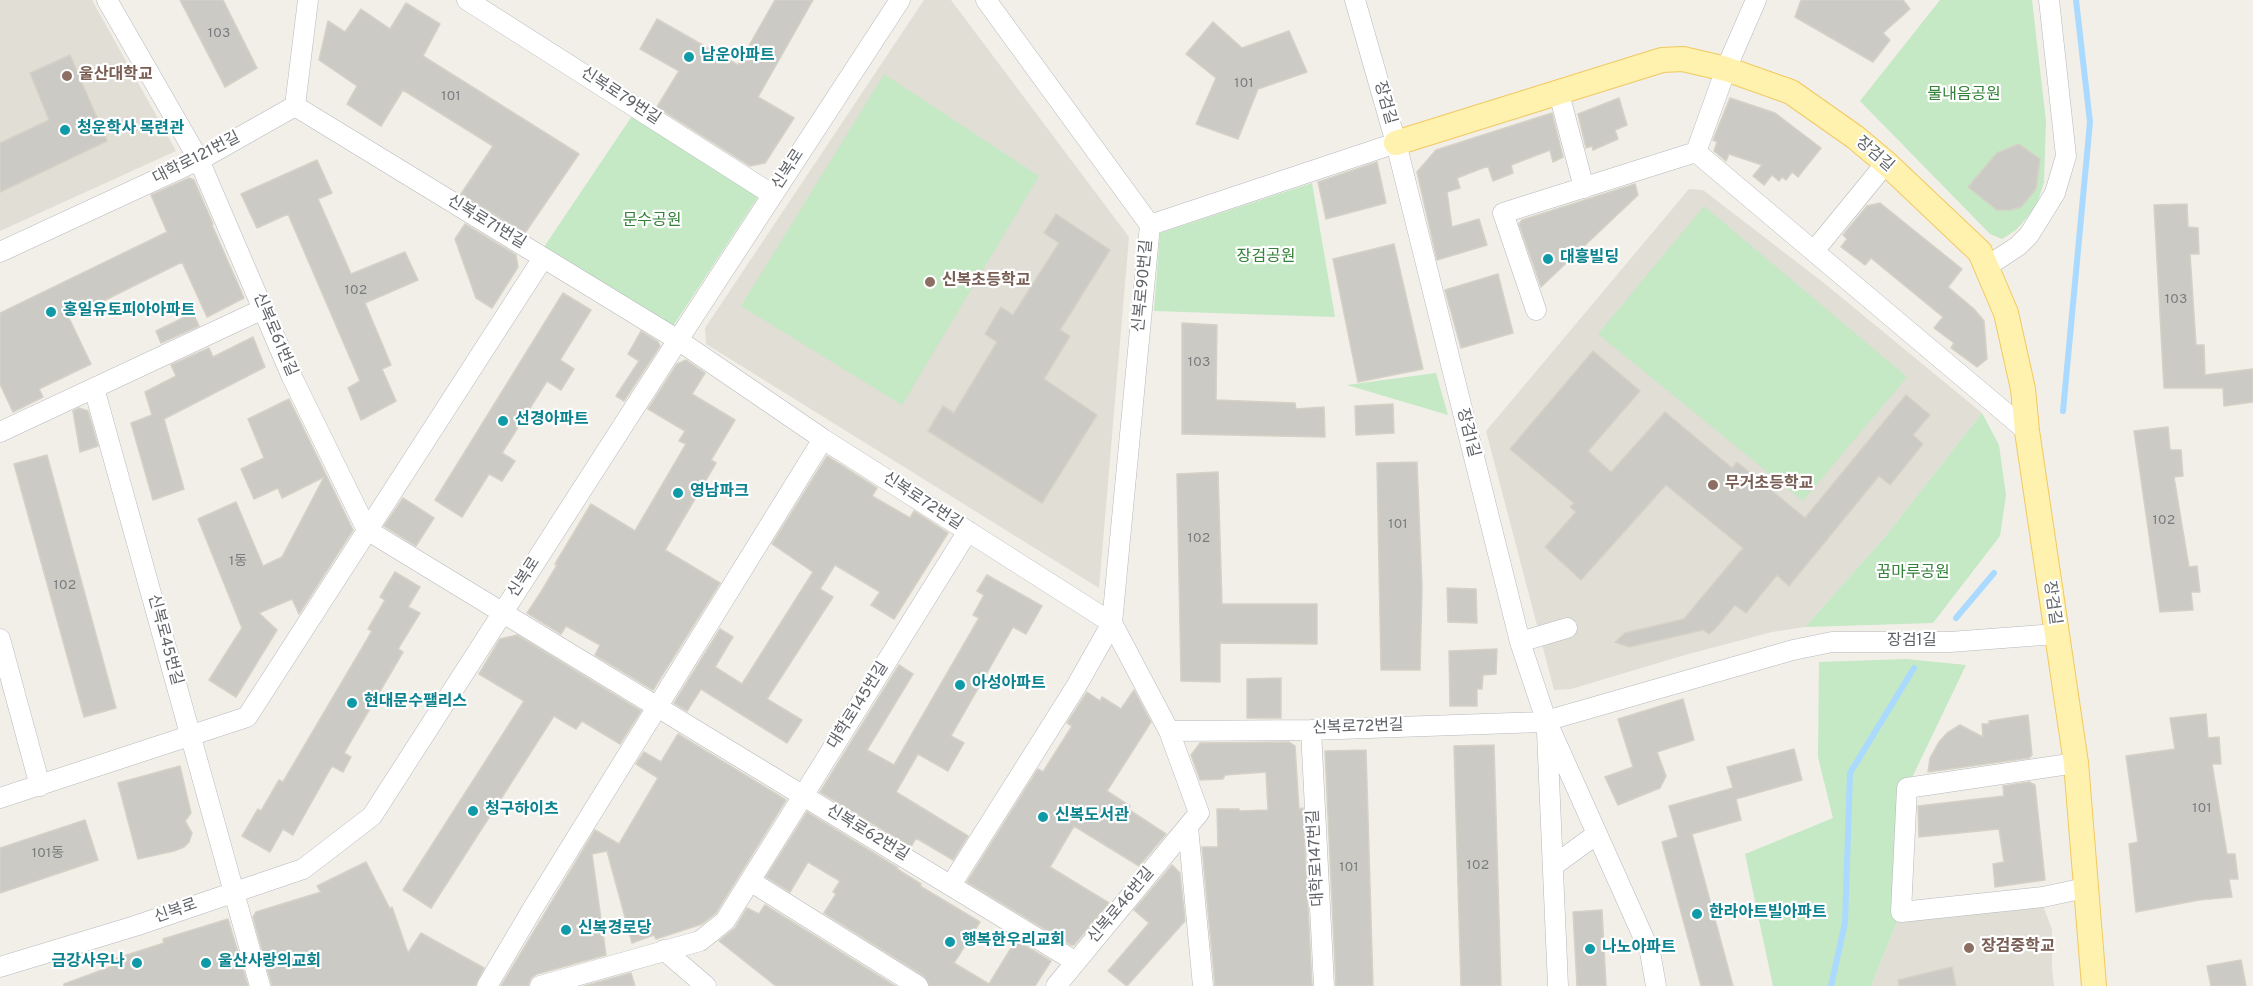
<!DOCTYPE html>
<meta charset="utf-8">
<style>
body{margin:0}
canvas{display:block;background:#f1efe8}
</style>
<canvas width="2253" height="986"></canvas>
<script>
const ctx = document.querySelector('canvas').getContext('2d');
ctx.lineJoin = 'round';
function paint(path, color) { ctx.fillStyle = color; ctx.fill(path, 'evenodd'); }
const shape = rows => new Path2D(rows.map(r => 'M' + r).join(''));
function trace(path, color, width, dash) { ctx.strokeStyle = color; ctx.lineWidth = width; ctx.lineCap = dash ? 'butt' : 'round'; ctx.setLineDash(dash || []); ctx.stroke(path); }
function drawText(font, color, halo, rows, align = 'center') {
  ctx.font = font + ' Overpass,"Noto Sans KR",sans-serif'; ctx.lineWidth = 4.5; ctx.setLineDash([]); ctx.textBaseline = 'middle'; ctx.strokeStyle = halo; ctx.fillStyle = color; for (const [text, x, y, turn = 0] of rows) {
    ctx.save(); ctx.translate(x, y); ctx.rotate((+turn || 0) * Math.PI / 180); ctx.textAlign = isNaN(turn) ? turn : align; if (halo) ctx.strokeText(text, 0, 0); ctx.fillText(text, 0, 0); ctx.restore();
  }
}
paint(shape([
 [0,0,92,0,176,151,0,231],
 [924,0,951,0,1129,237,1099,588,706,344,705,328],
 [1689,189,1703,190,1824,283,1982,413,1884,538,1805,627,1772,632,1685,655,1571,689,1554,690,1486,431],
 [2043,906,2052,929,2052,968,2054,986,1871,986,1901,912]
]), '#e1ded6');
paint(shape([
 [1940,0,2032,0,2046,121,2044,182,2036,207,2016,230,2002,239,1990,234,1860,101],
 [884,74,1039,176,902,405,741,306],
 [634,113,753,187,758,197,673,326,544,247],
 [1312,183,1335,317,1154,311,1160,233],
 [1704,206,1907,377,1803,501,1598,334],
 [1436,373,1448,415,1347,385],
 [1982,413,1999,445,2006,495,2000,536,1933,623,1805,627,1884,538],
 [1906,659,1966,665,1907,788,1901,912,1871,986,1773,986,1745,854,1833,818,1818,757,1819,662]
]), '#c5e8c5');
trace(shape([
 [2063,411,2090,122,2076,0],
 [1956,618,1994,573],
 [1831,986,1845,923,1850,773,1914,668]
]), '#aadaff', 6);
const building = shape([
 [180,0,223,0,257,68,225,87,180,0],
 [775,0,813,0,758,97,794,118,765,163,750,166,657,107,679,71,640,49,657,19,738,65,775,0],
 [1801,0,1903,0,1910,9,1883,33,1890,40,1873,62,1795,17,1801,0],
 [406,3,440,24,423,56,579,154,525,233,461,194,493,146,403,90,381,126,347,104,357,86,319,60,328,21,345,32,361,9,390,29,406,3],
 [1213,22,1242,48,1289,31,1307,72,1258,89,1238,139,1196,124,1216,78,1186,54,1213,22],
 [70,55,107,141,0,192,0,143,49,120,30,73,70,55],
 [1619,98,1627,125,1615,130,1618,139,1593,150,1592,146,1586,148,1578,114,1619,98],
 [1730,98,1775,113,1821,148,1798,177,1792,172,1786,180,1782,177,1779,181,1772,175,1764,185,1753,176,1762,165,1729,154,1726,161,1714,151,1717,142,1713,140,1730,98],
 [1552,113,1563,157,1553,162,1550,150,1511,165,1513,173,1493,181,1488,166,1457,178,1460,188,1447,192,1452,227,1479,219,1487,245,1437,260,1417,172,1436,150,1552,113],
 [2019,144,2040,159,2036,189,2021,207,2010,210,1997,210,1968,187,1997,153,2019,144],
 [317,160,332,193,318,199,351,274,405,252,418,280,365,303,391,365,382,369,396,401,361,420,348,388,360,381,288,214,257,228,241,194,317,160],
 [1377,162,1386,203,1326,219,1318,182,1377,162],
 [189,178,194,180,213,224,212,225,244,298,207,317,182,262,69,318,91,364,39,389,43,397,13,412,0,384,0,313,167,232,151,195,189,178],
 [1635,184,1638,195,1541,287,1519,224,1522,220,1635,184],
 [1880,203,1962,269,1948,287,1974,309,1984,321,1987,359,1977,367,1951,348,1954,343,1934,328,1943,317,1871,258,1865,265,1841,247,1847,239,1843,235,1867,206,1880,203],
 [2187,204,2188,227,2198,228,2199,254,2190,254,2196,345,2204,345,2205,375,2253,369,2253,402,2224,406,2223,388,2164,388,2154,205,2187,204],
 [1056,214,1110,250,1060,330,1070,336,1044,379,1097,415,1042,503,928,431,943,406,954,413,997,342,985,334,1001,307,1013,315,1059,243,1044,233,1056,214],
 [465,224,516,255,518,267,492,308,476,298,455,239,465,224],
 [1394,244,1423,369,1358,382,1333,259,1394,244],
 [1498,274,1513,333,1461,348,1445,290,1498,274],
 [563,293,591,310,560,360,574,369,561,390,547,381,502,453,515,461,502,481,489,474,462,517,435,500,563,293],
 [193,313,199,326,161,343,156,331,193,313],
 [1182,323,1217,325,1216,400,1295,403,1296,409,1324,407,1325,437,1182,434,1182,323],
 [641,331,658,342,660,346,624,401,616,396,639,361,628,354,641,331],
 [253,337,265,367,164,419,184,489,153,500,131,423,152,415,145,392,176,376,171,365,209,348,213,357,253,337],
 [1593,351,1640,391,1588,451,1611,472,1665,412,1732,468,1737,462,1805,518,1906,395,1930,415,1913,435,1923,444,1890,485,1879,476,1789,586,1777,575,1746,613,1735,605,1715,629,1709,634,1703,630,1629,647,1615,642,1625,633,1684,619,1743,548,1666,485,1581,580,1545,547,1576,512,1570,507,1574,503,1510,449,1593,351],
 [686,360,705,373,692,394,735,420,711,460,716,463,665,550,720,583,653,690,595,655,600,645,566,626,561,634,527,613,541,592,557,565,555,564,591,504,635,531,686,444,679,441,685,431,648,409,677,364,686,360],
 [289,399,353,530,299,614,292,599,259,613,277,630,236,697,209,680,242,628,198,519,236,502,263,566,282,557,324,477,282,498,278,488,254,499,241,469,264,458,248,419,289,399],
 [1393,404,1394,433,1356,435,1355,406,1393,404],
 [79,408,88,411,98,446,80,452,73,411,79,408],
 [2168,427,2170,450,2181,450,2183,476,2174,477,2189,567,2197,566,2200,592,2191,592,2193,610,2160,612,2134,431,2168,427],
 [47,455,116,708,84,717,14,464,47,455],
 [827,456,877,488,872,496,910,518,914,511,948,533,894,619,871,605,880,592,835,565,820,589,833,597,767,699,802,720,787,743,701,689,687,711,674,703,720,629,733,637,715,667,742,684,813,572,772,544,827,456],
 [1417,462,1422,587,1420,670,1381,670,1377,463,1417,462],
 [1218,472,1222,604,1317,604,1317,644,1220,643,1220,682,1181,681,1177,474,1218,472],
 [403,498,434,518,416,546,384,526,403,498],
 [395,572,420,587,408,607,420,613,398,649,403,652,344,753,351,757,343,772,332,766,293,835,283,829,270,852,242,836,258,809,261,811,279,780,283,782,372,631,368,629,385,600,380,597,395,572],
 [987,575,1042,606,1026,634,1013,627,951,736,964,743,948,771,918,754,896,792,968,836,953,860,916,838,911,847,820,792,899,665,913,674,867,750,894,765,979,618,973,615,984,595,977,591,987,575],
 [1447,588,1476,589,1477,623,1448,622,1447,588],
 [517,635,641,711,620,744,582,721,576,729,554,716,431,908,403,890,524,701,479,674,500,639,517,635],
 [1497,649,1496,674,1483,675,1482,689,1477,689,1477,706,1450,706,1449,651,1497,649],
 [1281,678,1281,718,1247,718,1247,679,1281,678],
 [1134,690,1151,722,1107,791,1130,806,1128,809,1166,834,1139,866,1074,826,1050,867,1109,903,1074,945,1071,945,967,882,1038,769,1043,772,1072,726,1067,723,1087,692,1100,701,1102,697,1121,709,1134,690],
 [1683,699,1694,740,1657,752,1666,776,1660,788,1618,805,1605,777,1633,767,1618,719,1683,699],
 [2206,714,2208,738,2219,737,2221,764,2212,764,2227,854,2235,854,2238,879,2229,879,2232,897,2199,900,2136,912,2129,844,2138,842,2126,756,2175,749,2170,718,2206,714],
 [2028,715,2032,755,2029,758,1928,772,1930,758,1939,742,1947,733,1960,725,1983,737,1982,724,1989,724,1989,721,2028,715],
 [678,734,786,800,716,913,702,924,656,939,654,935,632,943,607,851,592,854,606,955,537,974,531,978,528,986,501,986,595,830,619,844,658,778,636,764,644,752,661,762,678,734],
 [1289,742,1295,746,1299,809,1303,808,1312,986,1215,986,1202,847,1218,847,1217,809,1239,809,1239,811,1268,810,1266,772,1225,775,1223,779,1200,780,1191,755,1200,743,1289,742],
 [1494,745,1501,986,1461,986,1454,746,1494,745],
 [1794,749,1802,780,1736,799,1741,820,1692,834,1733,986,1701,986,1662,842,1678,837,1669,806,1733,788,1727,767,1794,749],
 [1366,750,1373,986,1336,986,1325,751,1366,750],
 [180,766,191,813,185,821,192,833,189,842,184,847,174,851,138,859,118,783,180,766],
 [2029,782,2035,785,2045,880,1995,887,1993,864,2004,862,1999,829,1919,837,1918,806,2004,796,2003,786,2029,782],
 [807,812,898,868,897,869,921,884,920,886,980,922,954,963,989,984,1016,940,1051,961,1035,986,930,986,924,976,824,913,836,894,833,892,840,881,808,862,790,892,766,877,807,812],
 [85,820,98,860,0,893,0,848,85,820],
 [366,862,390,909,392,907,408,953,421,933,484,968,475,986,272,986,253,917,256,912,321,892,317,886,366,862],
 [1172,865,1180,873,1185,921,1127,986,1108,971,1149,923,1134,910,1172,865],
 [765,905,895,986,776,986,719,941,735,928,747,908,759,914,765,905],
 [1602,910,1606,986,1577,986,1573,912,1602,910],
 [228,919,248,986,64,986,64,984,113,966,111,960,164,943,163,939,228,919],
 [2241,960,2246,986,2211,986,2207,966,2241,960],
 [1952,967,1956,986,1899,986,1898,980,1952,967],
 [631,973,635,986,584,986,631,973]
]);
paint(building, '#cccac5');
trace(building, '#d6d1c6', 1.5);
const minor = shape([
 [107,0,199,160,292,377,367,530,1076,962],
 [467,0,773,195],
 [1355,0,1396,143,1520,642,1546,720,1650,952,1656,986],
 [1561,101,1584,188],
 [295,106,678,340,823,439,1112,623,1169,731,1311,730,1542,722,1793,650,1832,642,1950,642,2056,634],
 [1696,152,1726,69,1756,0],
 [1150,225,1396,143],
 [1814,251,1886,163],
 [0,252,203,158,295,106,308,0],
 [1986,267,2018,246,2029,235,2055,193,2066,156,2049,0],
 [1536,310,1503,213,1696,152,2027,431],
 [94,388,260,986],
 [0,432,263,309],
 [0,639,40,786],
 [1520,642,1567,628],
 [1311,730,1324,986],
 [1547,732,1558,986],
 [2076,763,1907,788,1901,912,2043,897,2085,888],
 [0,798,247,717,543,258],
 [1188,827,1203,986],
 [1553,866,1597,834],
 [750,881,918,986],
 [951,885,1077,685,1112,623,1150,225,986,0],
 [664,950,706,986],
 [0,967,135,926,303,869,372,816,678,340,900,0],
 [487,986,533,908,823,439],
 [540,986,700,941,725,921,968,531],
 [1056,986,1199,813,1169,731]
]);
const major = shape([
 [1396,143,1662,60,1683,59,1726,69,1791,92,1855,137,1886,163,1980,252,2006,313,2023,389,2027,431,2076,763,2094,986]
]);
trace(minor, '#b5b8bc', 21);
trace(major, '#f2c960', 26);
trace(minor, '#fff', 20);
trace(major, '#fff2af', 24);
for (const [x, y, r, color] of [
 [689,57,6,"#0f9aa8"],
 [67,76,6,"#8d6e63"],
 [65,130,6,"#0f9aa8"],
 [1548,259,6,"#0f9aa8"],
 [930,282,6,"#8d6e63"],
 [51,312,6,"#0f9aa8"],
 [503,421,6,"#0f9aa8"],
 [1713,485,6,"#8d6e63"],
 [678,493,6,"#0f9aa8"],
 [960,685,6,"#0f9aa8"],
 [352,703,6,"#0f9aa8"],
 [473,811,6,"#0f9aa8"],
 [1043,817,6,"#0f9aa8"],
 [1697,914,6,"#0f9aa8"],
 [566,930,6,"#0f9aa8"],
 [950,942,6,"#0f9aa8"],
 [1969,948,6,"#8d6e63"],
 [1590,949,6,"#0f9aa8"],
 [137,963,6,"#0f9aa8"],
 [206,963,6,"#0f9aa8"]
]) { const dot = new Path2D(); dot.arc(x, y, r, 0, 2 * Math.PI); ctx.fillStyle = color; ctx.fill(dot); trace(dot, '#fff', 2); }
drawText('14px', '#7a7d7f', null, [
 ["103",219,34],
 ["101",1244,84],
 ["101",451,97],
 ["102",356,291],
 ["103",2176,300],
 ["103",1199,363],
 ["102",2164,521],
 ["101",1398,525],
 ["102",1199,539],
 ["1동",238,562],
 ["102",65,586],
 ["101",2202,809],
 ["101동",48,854],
 ["102",1478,866],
 ["101",1349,868]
]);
drawText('bold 16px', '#0d838f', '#fff', [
 ["남운아파트",701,57],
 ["청운학사 목련관",77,130],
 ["대흥빌딩",1560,259],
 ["홍일유토피아아파트",63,312],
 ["선경아파트",515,421],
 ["영남파크",690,493],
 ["아성아파트",972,685],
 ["현대문수팰리스",364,703],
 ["청구하이츠",485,811],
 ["신복도서관",1055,817],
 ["한라아트빌아파트",1709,914],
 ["신복경로당",578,930],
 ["행복한우리교회",962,942],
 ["나노아파트",1602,949],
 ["금강사우나",125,963,"right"],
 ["울산사랑의교회",218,963]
], 'left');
drawText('bold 16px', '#785e54', '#fff', [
 ["울산대학교",79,76],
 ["신복초등학교",942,282],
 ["무거초등학교",1725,485],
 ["장검중학교",1981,948]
], 'left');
drawText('16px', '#348238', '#fff', [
 ["물내음공원",1964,96],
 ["문수공원",652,222],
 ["장검공원",1266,258],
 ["꿈마루공원",1913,574]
]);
drawText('16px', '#5f6368', '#fff', [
 ["신복로79번길",620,97,33],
 ["장검길",1384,103,74],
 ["장검길",1874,155,41],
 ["대학로121번길",197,159,-27],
 ["신복로",789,170,-57],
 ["신복로71번길",486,223,31],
 ["신복로90번길",1144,286,-85],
 ["신복로61번길",274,335,67],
 ["장검1길",1467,433,76],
 ["신복로72번길",922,502,33],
 ["신복로",525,578,-57],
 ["장검길",2051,603,82],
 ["신복로45번길",164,640,75],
 ["장검1길",1912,642],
 ["대학로145번길",859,706,-58],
 ["신복로72번길",1358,728,-2],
 ["신복로62번길",867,834,31],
 ["대학로147번길",1317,858,-93],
 ["신복로46번길",1122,906,-50],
 ["신복로",176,912,-19]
]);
</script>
